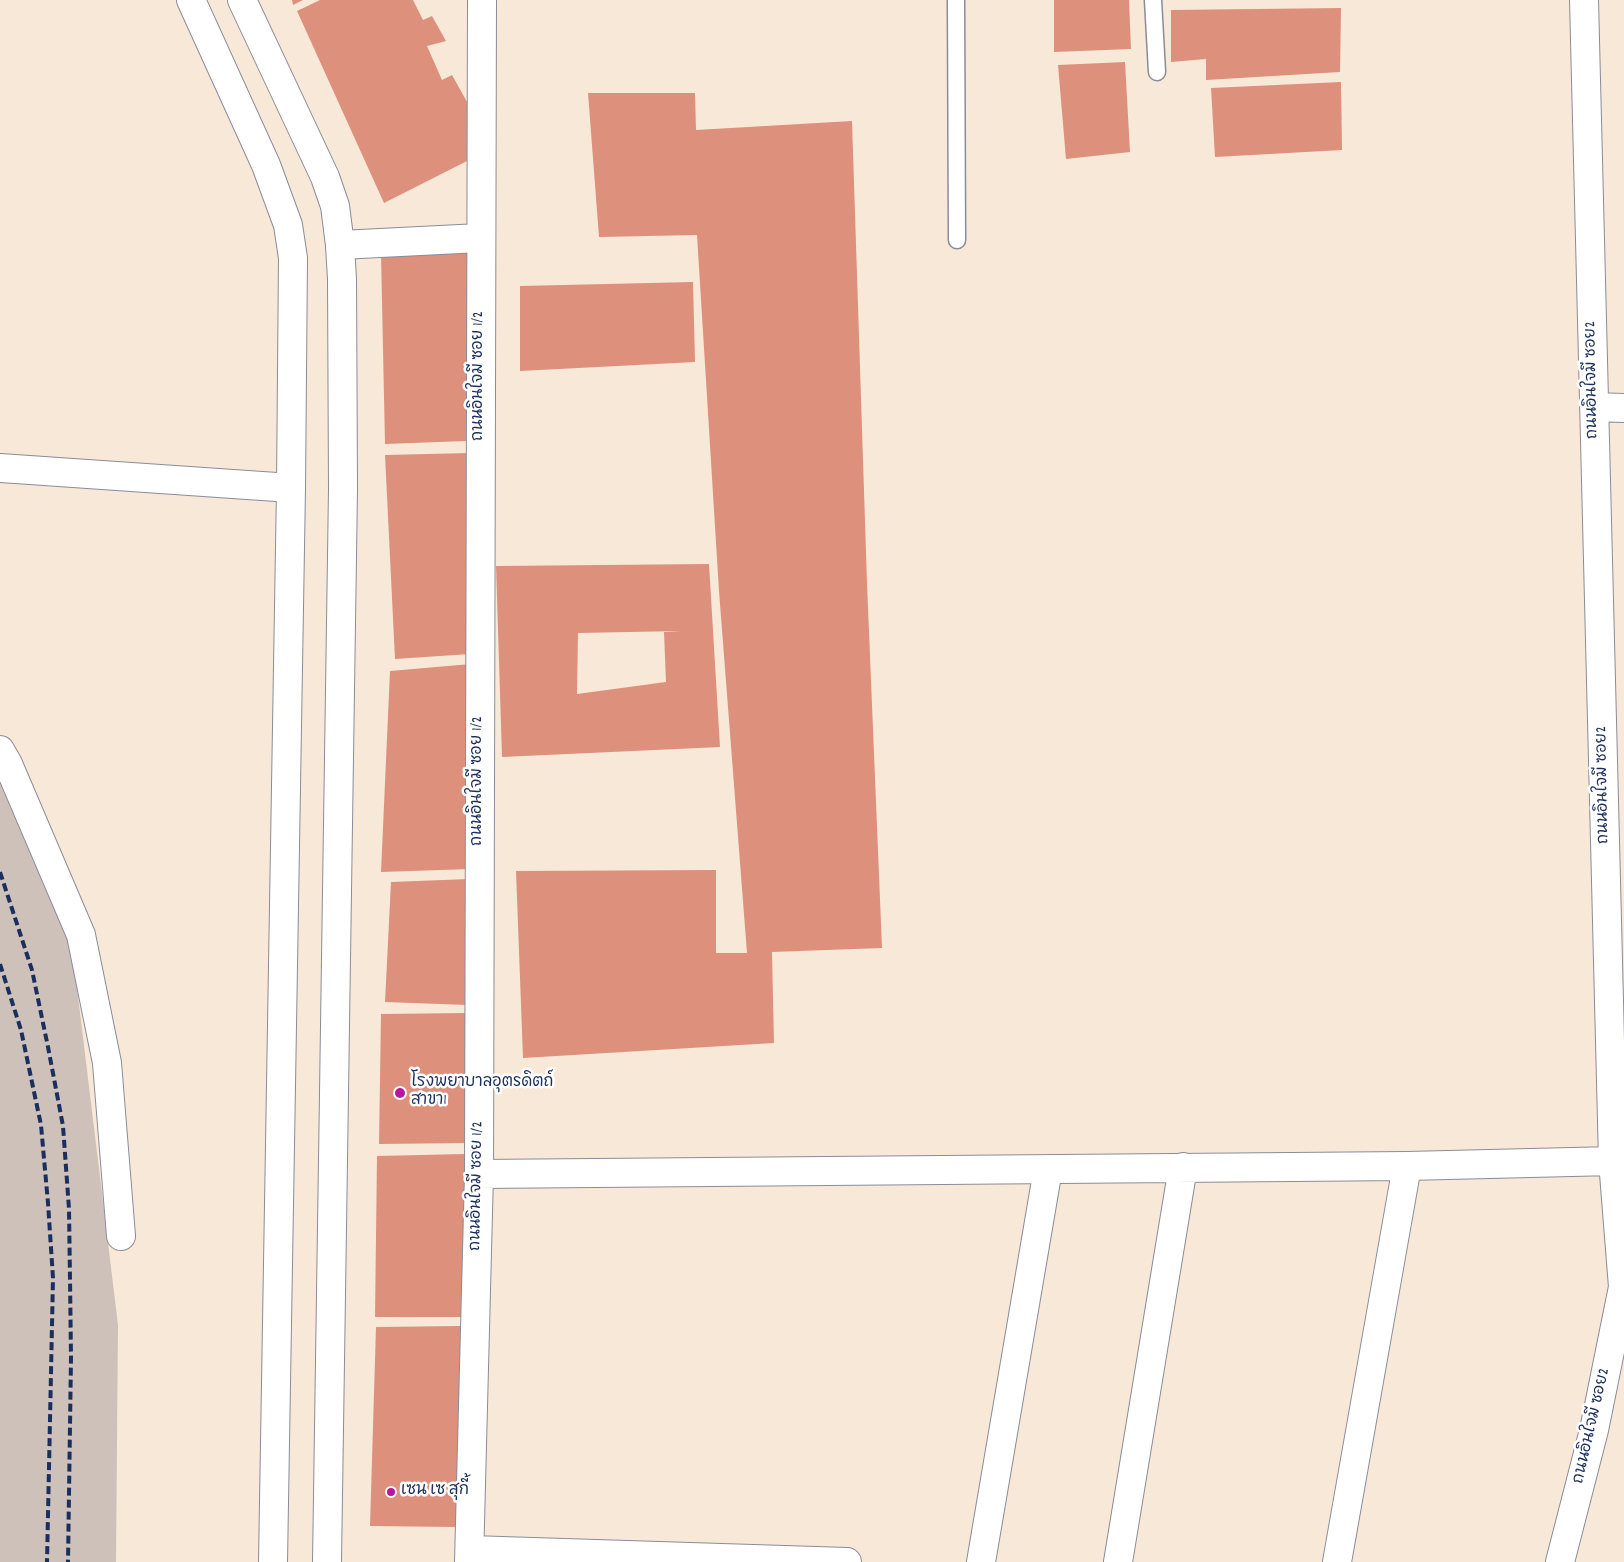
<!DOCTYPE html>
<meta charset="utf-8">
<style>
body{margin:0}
canvas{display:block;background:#f8e8d7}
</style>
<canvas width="1624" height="1562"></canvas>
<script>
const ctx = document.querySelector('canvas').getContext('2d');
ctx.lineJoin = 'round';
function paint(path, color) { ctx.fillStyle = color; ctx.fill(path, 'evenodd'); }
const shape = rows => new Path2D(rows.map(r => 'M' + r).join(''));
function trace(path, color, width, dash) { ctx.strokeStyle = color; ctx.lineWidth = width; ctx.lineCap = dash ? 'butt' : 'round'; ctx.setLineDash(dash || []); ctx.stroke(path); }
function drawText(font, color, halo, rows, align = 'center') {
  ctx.font = font + ' Dekko,"Playpen Sans Thai",sans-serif'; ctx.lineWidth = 5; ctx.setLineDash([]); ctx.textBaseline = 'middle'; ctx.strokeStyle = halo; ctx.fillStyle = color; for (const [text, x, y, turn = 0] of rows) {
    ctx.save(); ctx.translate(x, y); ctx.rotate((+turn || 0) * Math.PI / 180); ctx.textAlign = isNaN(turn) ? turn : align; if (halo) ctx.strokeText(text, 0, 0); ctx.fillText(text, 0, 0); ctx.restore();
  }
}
paint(shape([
 [0,776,8,791,73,955,118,1325,116,1562,0,1562]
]), '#cec1ba');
paint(shape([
 [292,0,303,0,293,5],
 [320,0,413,0,423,20,432,16,446,41,427,46,442,80,452,75,471,109,469,160,384,203,297,11],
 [1054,0,1129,0,1131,49,1054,52],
 [1341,8,1340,72,1206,80,1206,59,1171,62,1171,10],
 [1125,62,1130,152,1066,159,1058,65],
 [1341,82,1342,150,1215,157,1211,88],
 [588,93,695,93,696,130,852,121,867,583,882,948,772,952,774,1043,523,1058,516,871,716,870,716,953,747,953,719,591,697,235,599,237],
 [469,246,466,441,385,444,381,254],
 [693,282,695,362,520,371,520,286],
 [470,453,470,654,395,659,385,455],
 [709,564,720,747,502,757,496,566],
 [681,631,664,632,666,682,577,694,578,633],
 [471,664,471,869,381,872,390,671],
 [469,879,468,1005,385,1002,391,882],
 [467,1013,466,1143,379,1144,381,1014],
 [465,1154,462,1317,375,1317,377,1156],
 [461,1326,456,1527,370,1526,376,1327]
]), '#dd917c');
const lane = shape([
 [956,0,957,240],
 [1153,0,1157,72]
]);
const street = shape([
 [340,245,480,238],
 [1594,407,1624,408],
 [0,468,291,488],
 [0,750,8,764,81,935,107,1063,121,1236],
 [479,1174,1407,1166,1613,1161],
 [470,1550,847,1562],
 [469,1562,479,1174,482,0],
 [981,1562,1048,1169],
 [1118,1562,1183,1167],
 [1337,1562,1407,1166],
 [1560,1562,1594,1430,1623,1287,1613,1161,1584,0]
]);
const secondary = shape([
 [191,0,266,165,288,225,293,258,291,488,273,1562],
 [242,0,325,177,335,206,340,245,342,279,343,489,327,1562]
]);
trace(lane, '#8a8c9a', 19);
trace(street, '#8a8c9a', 30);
trace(secondary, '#8a8c9a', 30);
trace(lane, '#fff', 16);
trace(street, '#fff', 28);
trace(secondary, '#fff', 28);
trace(shape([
 [0,872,32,970,48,1047,63,1126,69,1209,70,1279,71,1358,68,1562],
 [0,964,21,1030,41,1125,48,1203,53,1278,47,1562]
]), '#1b2f5e', 4, [8, 4]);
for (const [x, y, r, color] of [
 [400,1093,6,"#b5179e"],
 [391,1492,5,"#b5179e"]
]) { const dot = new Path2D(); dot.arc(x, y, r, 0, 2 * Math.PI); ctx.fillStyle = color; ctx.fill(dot); trace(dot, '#fff', 2); }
drawText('16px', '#1b2f5e', '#fff', [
 ["ถนนอินใจมี ซอย 1/2",480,376,-90],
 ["ถนนอินใจมี ซอย2",1593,380,-91],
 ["ถนนอินใจมี ซอย 1/2",479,781,-90],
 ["ถนนอินใจมี ซอย2",1604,785,-91],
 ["ถนนอินใจมี ซอย 1/2",478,1186,-89],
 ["ถนนอินใจมี ซอย2",1593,1426,-77]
]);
drawText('16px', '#1b2f5e', '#fff', [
 ["โรงพยาบาลอุตรดิตถ์",411,1084],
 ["สาขา1",411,1102],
 ["เซน เซ สุกี้",401,1492]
], 'left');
</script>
